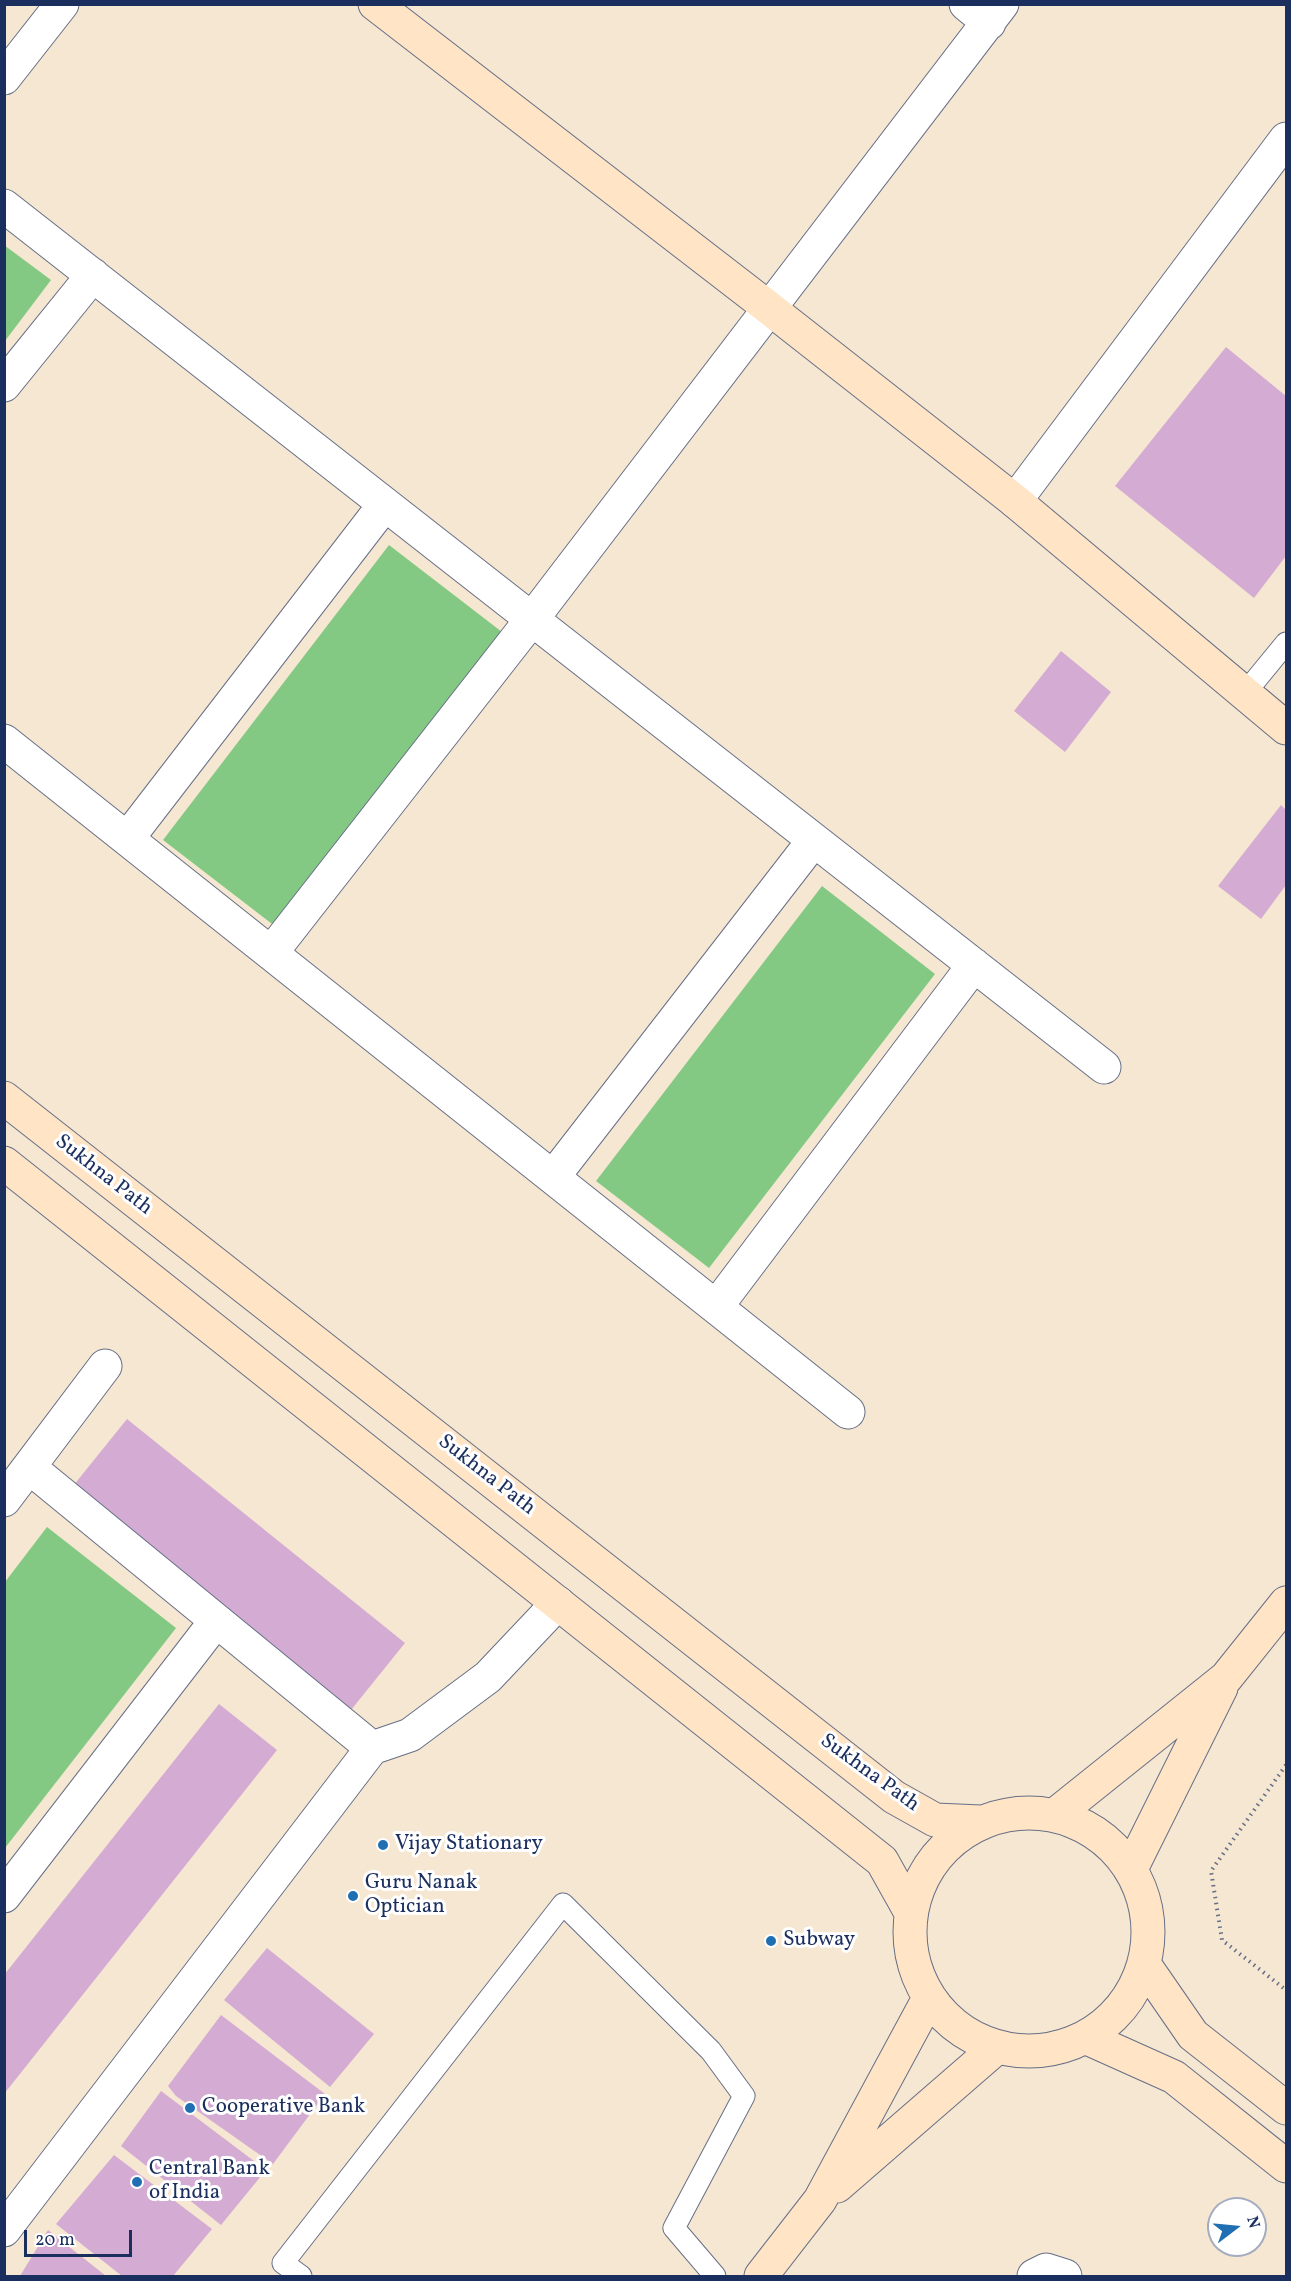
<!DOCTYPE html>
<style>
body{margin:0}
#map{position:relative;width:1291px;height:2281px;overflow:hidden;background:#f5e7d1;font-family:Vollkorn,serif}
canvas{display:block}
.frame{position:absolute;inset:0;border:6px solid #1b2f5e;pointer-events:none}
.north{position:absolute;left:1207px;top:2197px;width:60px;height:60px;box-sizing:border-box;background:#fff;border:2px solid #a4acbf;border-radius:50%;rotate:74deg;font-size:16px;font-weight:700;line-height:24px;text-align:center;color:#1b2f5e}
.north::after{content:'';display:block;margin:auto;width:21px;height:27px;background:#1f6fb2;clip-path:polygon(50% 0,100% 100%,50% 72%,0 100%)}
.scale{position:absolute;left:24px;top:2230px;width:108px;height:27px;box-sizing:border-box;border:3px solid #1b2f5e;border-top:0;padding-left:8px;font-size:18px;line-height:21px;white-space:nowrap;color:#1b2f5e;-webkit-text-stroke:4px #fff;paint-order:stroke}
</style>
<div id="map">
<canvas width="1291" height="2281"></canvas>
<div class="frame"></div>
<div class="north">N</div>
<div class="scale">20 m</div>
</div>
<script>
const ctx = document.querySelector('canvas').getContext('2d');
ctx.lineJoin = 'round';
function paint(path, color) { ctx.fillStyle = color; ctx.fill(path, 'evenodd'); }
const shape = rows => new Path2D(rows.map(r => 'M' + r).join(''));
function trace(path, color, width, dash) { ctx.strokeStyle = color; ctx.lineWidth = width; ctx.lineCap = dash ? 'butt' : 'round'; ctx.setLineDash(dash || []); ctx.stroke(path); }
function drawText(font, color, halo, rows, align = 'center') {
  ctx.font = font + ' Vollkorn,serif'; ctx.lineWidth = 6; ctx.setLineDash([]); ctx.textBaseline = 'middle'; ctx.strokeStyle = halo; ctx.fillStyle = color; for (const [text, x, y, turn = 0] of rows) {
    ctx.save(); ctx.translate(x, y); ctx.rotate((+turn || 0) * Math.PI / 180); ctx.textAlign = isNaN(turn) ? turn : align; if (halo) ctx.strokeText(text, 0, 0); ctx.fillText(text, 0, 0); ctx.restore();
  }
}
paint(shape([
 [4,245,51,280,5,341,4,341],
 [389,545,502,632,276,927,163,840],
 [822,886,935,974,709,1268,596,1181],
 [47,1527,176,1628,5,1848,5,1582]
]), '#84c983');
paint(shape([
 [1226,347,1286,396,1286,556,1254,598,1115,486],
 [1061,651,1111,692,1065,752,1014,711],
 [1281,805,1286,810,1286,885,1261,919,1218,886],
 [127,1419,405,1643,351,1710,73,1486],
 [219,1704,277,1750,4,2094,4,1975],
 [267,1948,374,2034,330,2087,224,2000],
 [221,2015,325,2094,273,2164,176,2096,168,2086],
 [161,2091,266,2170,221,2225,121,2146],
 [114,2155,212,2229,173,2276,122,2276,56,2224],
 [48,2230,106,2276,20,2276]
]), '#d4acd3');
const lane = shape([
 [1245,693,1286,643],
 [301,2276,283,2263,563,1904,711,2051,744,2096,674,2228,715,2276]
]);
const street = shape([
 [966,4,989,23],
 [4,78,62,4],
 [4,206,1104,1067],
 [4,385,93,275],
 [1015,501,1286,139],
 [4,741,848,1412],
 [127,839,385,504],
 [271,953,532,619,1002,4],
 [553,1177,814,840],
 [716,1307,974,965],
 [29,1467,372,1748],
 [4,1500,105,1366],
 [4,1896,216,1621],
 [4,2230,372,1748,410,1735,488,1677,558,1603],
 [1034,2276,1046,2270,1065,2276]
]);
const secondary = shape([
 [375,4,769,308,1015,501,1286,728],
 [4,1098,894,1797,935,1820,981,1822],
 [4,1163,882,1861,910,1911],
 '910 1932a119 119 0 1 1 238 0a119 119 0 1 1-238 0Z',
 [1055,1815,1226,1678,1286,1603],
 [1131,1869,1221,1688],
 [1144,1964,1193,2035,1286,2108],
 [1087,2038,1174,2077,1286,2166],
 [837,2186,996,2048],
 [761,2276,820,2200,929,1998]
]);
trace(lane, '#676f86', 23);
trace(street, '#676f86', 35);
trace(secondary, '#676f86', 35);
trace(shape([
 [1286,1765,1211,1871,1222,1940,1286,1990]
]), '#676f86', 4, [1.5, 4.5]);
trace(lane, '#fff', 21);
trace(street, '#fff', 33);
trace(secondary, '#ffe4c6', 33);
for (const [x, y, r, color] of [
 [383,1845,6,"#1f6fb2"],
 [353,1896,6,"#1f6fb2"],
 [771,1941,6,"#1f6fb2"],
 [190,2108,6,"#1f6fb2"],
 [137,2182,6,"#1f6fb2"]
]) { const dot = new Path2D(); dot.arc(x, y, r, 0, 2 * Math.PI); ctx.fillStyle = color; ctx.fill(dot); trace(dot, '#fff', 2); }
drawText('21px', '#1b2f5e', '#fff', [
 ["Sukhna Path",103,1176,38],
 ["Sukhna Path",486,1476,38],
 ["Sukhna Path",869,1774,36]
]);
drawText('21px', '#1b2f5e', '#fff', [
 ["Vijay Stationary",395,1845],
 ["Guru Nanak",365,1884],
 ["Optician",365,1908],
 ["Subway",783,1941],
 ["Cooperative Bank",202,2108],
 ["Central Bank",149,2170],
 ["of India",149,2194]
], 'left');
</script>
